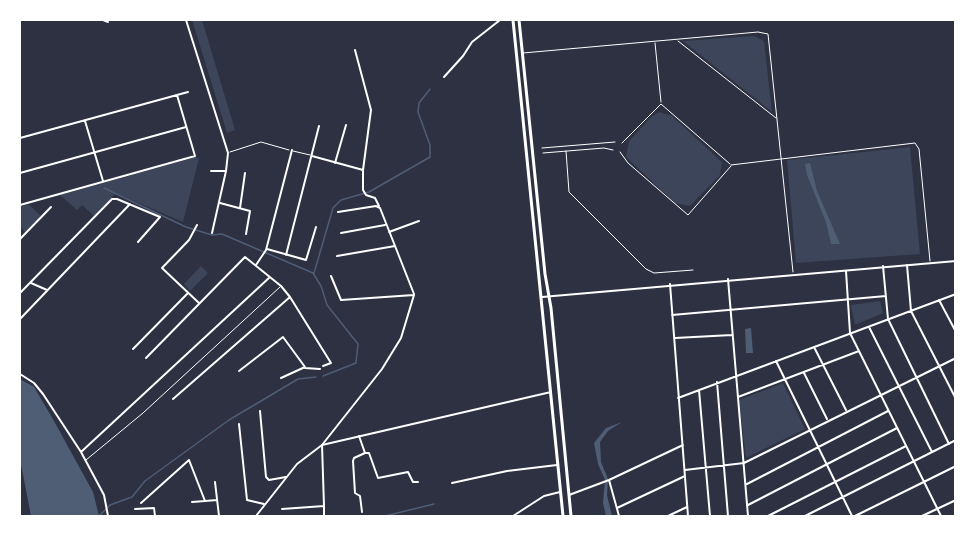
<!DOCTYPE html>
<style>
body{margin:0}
#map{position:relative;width:975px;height:536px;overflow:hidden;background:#2d3142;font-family:"Noto Sans",sans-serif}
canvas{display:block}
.frame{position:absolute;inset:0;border:21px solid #fff;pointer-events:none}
</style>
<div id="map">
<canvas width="975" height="536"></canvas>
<div class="frame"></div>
</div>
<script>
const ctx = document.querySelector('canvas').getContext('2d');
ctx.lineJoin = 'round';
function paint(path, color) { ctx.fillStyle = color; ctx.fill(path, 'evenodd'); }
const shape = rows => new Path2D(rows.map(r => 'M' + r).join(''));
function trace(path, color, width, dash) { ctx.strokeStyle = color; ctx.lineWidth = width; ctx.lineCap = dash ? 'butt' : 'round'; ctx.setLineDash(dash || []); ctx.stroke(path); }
paint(shape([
 [192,20,202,20,235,130,227,133],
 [754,36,764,41,772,112,683,41],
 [659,112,672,116,722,162,720,175,690,206,675,203,626,157,629,141,651,117],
 [910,147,920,254,796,263,787,160],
 [196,157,199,158,183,222,116,193,94,216,82,205,77,210,60,195],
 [28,204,41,216,25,232,20,226,20,207],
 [201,266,208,273,190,291,184,284],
 [880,301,883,313,855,325,851,305],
 [783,383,805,429,746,458,739,400]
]), '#3c4559');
paint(shape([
 [810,163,817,191,840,244,831,244,826,222,807,175,805,164],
 [751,328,753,353,746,353,745,329],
 [20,379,34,387,54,421,93,492,99,516,31,516,20,459],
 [622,422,608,431,600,442,601,462,608,479,607,495,612,516,606,516,603,503,605,480,598,464,594,443,606,428]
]), '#4f5d75');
trace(shape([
 [104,188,186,227,212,235,222,234,313,273,321,286,327,305,358,344,356,363,323,376],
 [314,273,333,208,341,200,369,192,430,157,430,145,418,112,419,103,430,89],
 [99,516,110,505,132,497,145,481,229,420,298,379,316,377],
 [385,516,434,504]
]), '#4f5d75', 1.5);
trace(shape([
 [678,41,776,118],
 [655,43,661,102],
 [523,53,758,32,768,34,793,272],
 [622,143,661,104,730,164],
 [542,148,615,142],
 [293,151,310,155],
 [566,151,569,192,646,269,654,273,693,270],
 [230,152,261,142,289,150],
 [620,152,628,163,688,215,731,166],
 [543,153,604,148,613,150],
 [731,165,915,143,919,149,930,261],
 [86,460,143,413,280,287]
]), '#fff', 1);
trace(shape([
 [103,20,108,22],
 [186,20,228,153,226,171,211,171],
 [444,77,463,56,472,42,500,20],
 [85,121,103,181],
 [20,138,188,92],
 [312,156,363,170,371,110,355,50],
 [335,163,346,125],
 [363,171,363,190,366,195,375,198,379,206],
 [20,173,186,127],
 [220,203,250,211,246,234],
 [20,205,195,156,177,95],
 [240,208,245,173],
 [338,212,376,206,380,208,414,294],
 [197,225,189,240,162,268,199,303],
 [389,232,419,221],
 [212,233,226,171],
 [341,233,385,225],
 [20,239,51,207],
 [267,249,306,260,316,227],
 [286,255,319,126],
 [337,256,395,246],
 [256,265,266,250,292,150],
 [907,265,911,311,956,399],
 [883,266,888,319,949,444],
 [846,271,850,333,941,516],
 [728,279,748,516],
 [31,283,47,290],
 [670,284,688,516],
 [20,293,112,199,117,199,160,217,138,242],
 [939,300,956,332],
 [672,315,886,296],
 [20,319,130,204],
 [869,327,932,452],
 [675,338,732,335],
 [814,347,846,410],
 [133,349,188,293],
 [146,358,245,257,281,286,290,297,331,363,323,366],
 [776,361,852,516],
 [305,368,320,369],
 [239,371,283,337,305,367,281,378],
 [804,373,827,419],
 [20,374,34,383,43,394,81,452,104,495,108,516],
 [717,382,728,516],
 [699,390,710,516],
 [738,397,859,351],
 [678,398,956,294],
 [173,399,290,297],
 [260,411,266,477,269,480,286,477],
 [239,424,247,500,264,504],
 [359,436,365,453,354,458,353,461,355,493,360,496,362,512],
 [81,452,270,277],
 [365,453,369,453,378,478,408,472,413,482,418,482],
 [685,470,744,463,956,358],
 [609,480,619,516],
 [215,482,219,516],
 [452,483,507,471,557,465],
 [747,484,888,411],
 [569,495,609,480,683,445],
 [192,502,205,501],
 [141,503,189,460,205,501,217,500],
 [748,505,897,428],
 [324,506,324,516],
 [617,508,685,476],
 [135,509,154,508,155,516],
 [282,509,324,506,322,445,382,369,401,338,414,295,341,300,331,276],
 [513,516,544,496,560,492],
 [668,516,687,507],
 [768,516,906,446],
 [805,516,956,440],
 [855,516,956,466]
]), '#fff', 2);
trace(shape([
 [542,297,956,261],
 [256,516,297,464,322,445,551,392],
 [922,516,956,500]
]), '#fff', 2);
trace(shape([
 [513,20,563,516],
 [519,20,545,274,551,308,571,516]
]), '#fff', 3);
</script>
